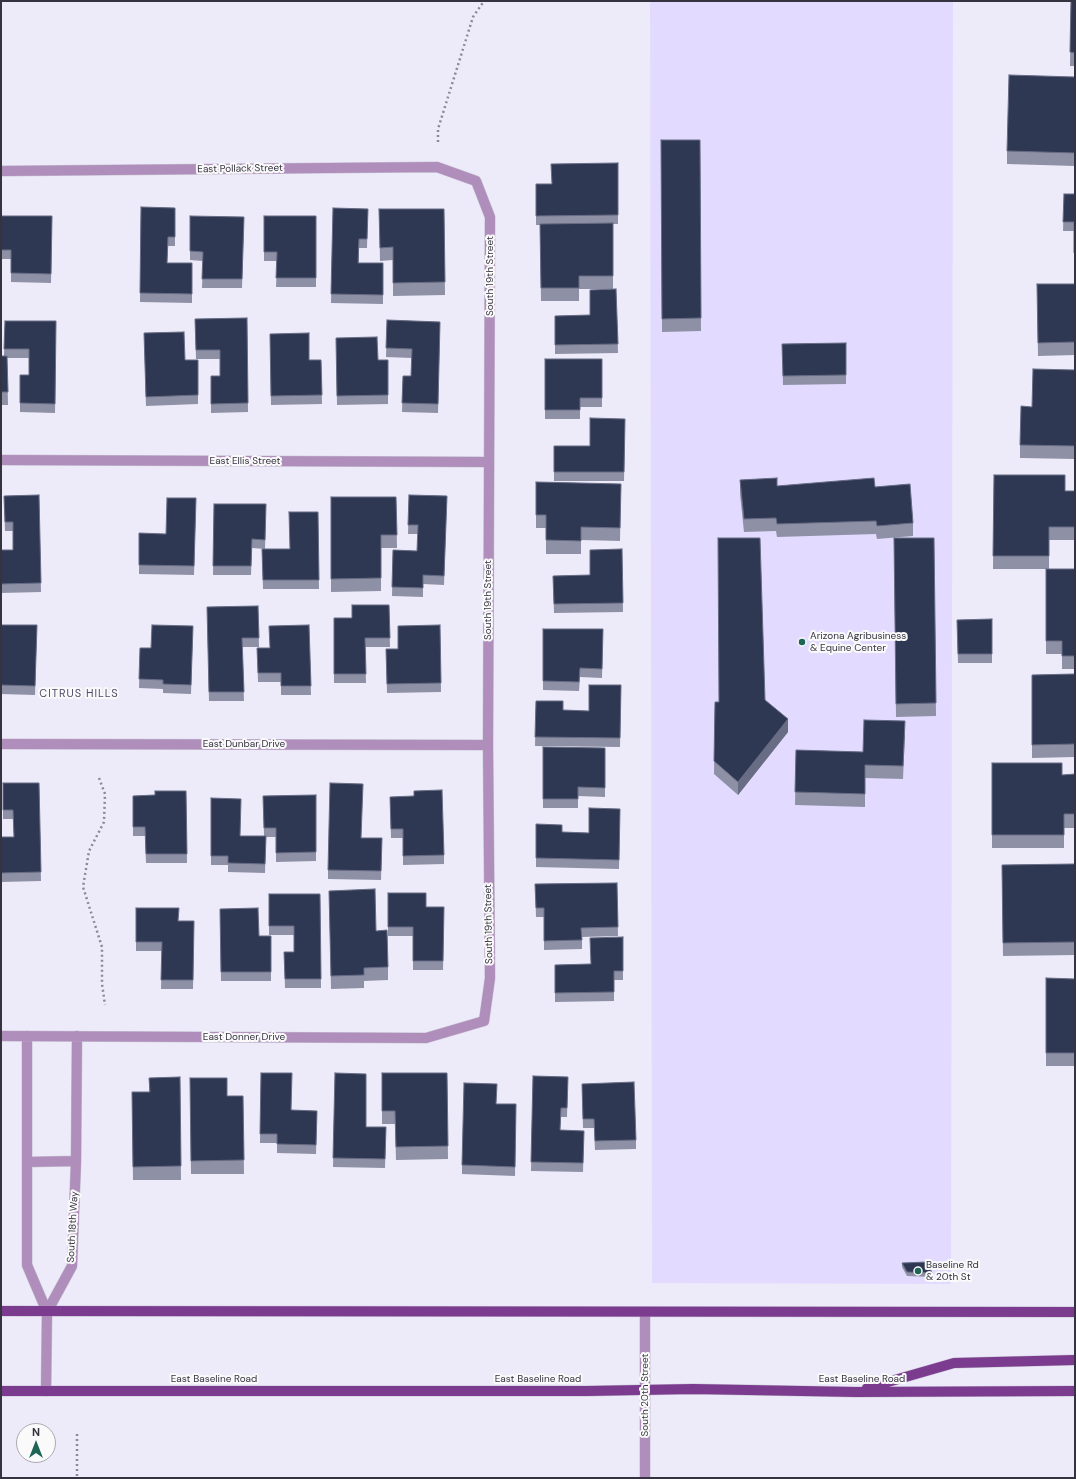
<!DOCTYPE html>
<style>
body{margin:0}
#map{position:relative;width:1076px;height:1479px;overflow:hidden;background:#edeaf9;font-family:"DM Sans",sans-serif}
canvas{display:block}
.frame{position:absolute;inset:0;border:2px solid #363341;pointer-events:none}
.north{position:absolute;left:16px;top:1423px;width:40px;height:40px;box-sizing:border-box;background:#fafafa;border:1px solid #acaab0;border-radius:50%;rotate:0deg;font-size:11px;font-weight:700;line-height:16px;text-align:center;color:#363341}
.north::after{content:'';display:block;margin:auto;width:14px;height:18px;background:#1e6457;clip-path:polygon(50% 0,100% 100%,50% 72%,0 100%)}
</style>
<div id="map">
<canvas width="1076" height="1479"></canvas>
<div class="frame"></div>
<div class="north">N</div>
</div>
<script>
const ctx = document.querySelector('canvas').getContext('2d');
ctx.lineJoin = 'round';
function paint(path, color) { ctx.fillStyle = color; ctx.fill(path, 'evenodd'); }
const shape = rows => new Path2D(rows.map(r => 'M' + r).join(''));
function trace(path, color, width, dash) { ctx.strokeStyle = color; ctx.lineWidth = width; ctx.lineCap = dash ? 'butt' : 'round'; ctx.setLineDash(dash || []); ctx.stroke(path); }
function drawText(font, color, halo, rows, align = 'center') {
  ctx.font = font + ' "DM Sans",sans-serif'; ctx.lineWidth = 4; ctx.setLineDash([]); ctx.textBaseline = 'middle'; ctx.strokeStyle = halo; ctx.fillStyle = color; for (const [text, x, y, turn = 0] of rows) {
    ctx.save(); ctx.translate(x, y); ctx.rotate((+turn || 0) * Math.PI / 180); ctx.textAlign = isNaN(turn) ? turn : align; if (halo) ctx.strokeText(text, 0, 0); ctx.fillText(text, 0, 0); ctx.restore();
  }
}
paint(shape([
 [650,1,953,1,951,1284,652,1283]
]), '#e2dbff');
const minor = shape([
 [1,171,437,167,476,181,490,217,488,745,490,978,484,1021,426,1038,1,1036],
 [1,460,489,462],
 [1,744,488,745],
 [27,1036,27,1265,47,1312,46,1391],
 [27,1162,76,1161],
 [47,1312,72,1266,76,1161,77,1036],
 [645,1312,645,1478]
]);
const major = shape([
 [1,1311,1075,1312],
 [867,1388,954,1363,1075,1360],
 [1,1391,587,1391,693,1389,856,1392,1075,1391]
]);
trace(minor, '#c8c5d4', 11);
trace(major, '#c8c5d4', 11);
trace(shape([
 [438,142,438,129,473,17,484,1],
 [99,778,105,794,104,822,89,851,83,887,102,947,102,984,105,1005],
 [77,1434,77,1478]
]), '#8b8897', 2.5, [2, 3]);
trace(minor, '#b08ebb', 10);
trace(major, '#7b3b8e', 10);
paint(shape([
 [1071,1,1075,1,1075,66,1070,66],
 [1075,77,1075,166,1007,164,1007,151],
 [661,140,700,140,701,331,662,332],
 [618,163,618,224,613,224,613,289,579,289,579,301,541,301,540,225,536,225,536,184,552,184],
 [1064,194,1075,194,1075,262,1074,262,1074,231,1063,231],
 [141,207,175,208,175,246,168,246,167,263,192,263,192,303,140,302],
 [333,208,368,209,367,248,359,248,359,263,383,263,383,304,331,303],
 [379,209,444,209,445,295,393,296,393,260,380,261],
 [1,216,52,216,51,283,11,282,11,259,1,259],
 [264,216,316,216,316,287,276,287,277,261,264,261],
 [244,217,242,288,202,288,203,261,190,260,190,251],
 [1037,284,1075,284,1075,355,1038,356],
 [616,289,618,353,555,354,555,316,590,315],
 [247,318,248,412,211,413,211,376,220,376,220,359,196,359,195,319],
 [387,320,440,322,438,413,402,412,403,376,411,376,412,358,386,357],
 [5,321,56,321,55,413,20,412,20,375,29,375,29,358,7,358,8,405,1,405,1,356,4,356],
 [144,333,185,360,198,360,198,404,146,406],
 [270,334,309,360,321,360,322,404,271,405],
 [336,338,378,360,388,360,388,404,337,405],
 [846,343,846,384,783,385,782,344],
 [545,359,602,359,602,407,580,407,580,419,545,419],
 [1075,370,1075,459,1020,458,1020,445,1032,407],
 [625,419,624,481,554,481,554,446,590,446],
 [994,475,1065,491,1075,491,1075,540,1049,540,1049,569,1075,569,1075,669,1062,669,1062,654,1046,654,1046,569,993,569],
 [740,480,777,486,875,487,913,523,913,536,877,539,876,534,777,537,776,531,744,532,740,494],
 [536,482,621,484,620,541,581,540,581,554,546,554,546,528,536,528],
 [39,495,41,592,1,593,1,550,13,550,13,531,5,531,4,496],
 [409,495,447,496,444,585,423,584,423,597,392,596,393,550,417,551,418,534,408,534],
 [331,497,396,497,397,548,381,548,381,591,331,592],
 [196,498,194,575,139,574,139,565,166,534],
 [214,504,266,504,265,549,252,548,251,575,213,575],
 [318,512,319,589,263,589,262,549,290,549],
 [894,538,934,538,936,716,896,717],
 [622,549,623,612,554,613,553,576,590,575],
 [389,605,390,647,365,647,366,683,334,683,334,618,352,618],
 [258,606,259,647,242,647,244,701,209,701,207,607],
 [992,619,992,663,958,663,957,620],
 [1,625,37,625,35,695,1,694],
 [309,625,311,695,281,695,281,682,258,682,257,648,270,648],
 [440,625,441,692,387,693,386,649,398,649],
 [193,626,191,694,163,693,163,689,139,688,140,648,151,648],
 [543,629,603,629,602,678,580,677,579,691,543,690],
 [1075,674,1075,757,1032,758,1032,675],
 [621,685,620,747,535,746,536,701,563,710,589,711],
 [765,700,788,732,738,795,714,774,715,702],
 [905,734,903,779,865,778,865,807,795,805,796,750,863,752],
 [543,747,605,748,605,797,578,796,578,808,543,808],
 [992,763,1062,775,1075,774,1075,828,1064,828,1064,848,992,848],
 [3,783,39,783,41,881,1,882,1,837,14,837,13,819,3,819],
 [186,791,187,863,146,863,145,836,133,836,133,796,155,795],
 [316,795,316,861,276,862,276,837,266,837,265,873,228,872,228,865,211,865,211,798,240,836,264,836,263,796],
 [390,797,444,855,444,864,403,865,403,838,391,838],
 [620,809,619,869,536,867,536,824,562,832,589,833],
 [361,838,382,838,381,880,328,879,328,870],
 [1075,864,1075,955,1003,956,1002,865],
 [617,883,618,936,582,937,582,949,544,950,544,917,536,917,535,884],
 [329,891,376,931,388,967,388,980,364,981,364,988,331,989],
 [388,893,426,907,444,907,443,970,413,970,413,936,388,936],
 [269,894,320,894,321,988,285,988,284,952,294,952,294,935,269,935],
 [136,908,178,921,194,921,193,989,161,989,162,951,136,951],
 [220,909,259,936,271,936,271,981,221,981],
 [623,937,623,980,614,980,614,1001,555,1002,555,965,591,964],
 [1046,978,1075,979,1075,1066,1046,1066],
 [261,1073,292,1110,317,1111,316,1154,277,1153,277,1143,260,1143],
 [335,1073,366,1127,386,1127,385,1168,333,1167],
 [382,1073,447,1073,448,1159,396,1160,395,1124,382,1124],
 [533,1076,568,1077,567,1117,561,1117,560,1130,584,1131,583,1172,531,1171],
 [180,1077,181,1180,133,1180,132,1092,149,1092,149,1078],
 [190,1078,227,1096,243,1096,244,1174,191,1174],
 [582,1084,636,1140,636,1149,595,1150,594,1128,583,1128],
 [497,1104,516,1104,515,1176,462,1174,462,1165],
 [902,1263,932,1273,932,1277,907,1276,902,1267]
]), '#8e91a6');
paint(shape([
 [788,719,788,732,738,795,738,782]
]), '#686d85');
const building = shape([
 [1071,1,1075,1,1075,53,1070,52,1071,1],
 [1009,75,1075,77,1075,153,1007,151,1009,75],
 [661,140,700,140,701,318,662,319,661,140],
 [618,163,618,215,536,216,536,184,552,184,551,164,618,163],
 [1064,194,1075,194,1075,253,1074,253,1074,222,1063,222,1064,194],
 [141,207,175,208,175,237,168,237,167,263,192,263,192,294,140,293,141,207],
 [333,208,368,209,367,239,359,239,358,263,383,263,383,295,331,294,333,208],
 [379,209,444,209,445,282,393,283,393,247,380,248,379,209],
 [1,216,52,216,51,274,11,273,11,250,1,250,1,216],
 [190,216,244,217,242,279,202,279,203,252,190,251,190,216],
 [264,216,316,216,316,278,276,278,277,252,264,252,264,216],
 [613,223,613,276,579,276,579,288,541,288,540,224,613,223],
 [1037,284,1075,284,1075,342,1038,343,1037,284],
 [616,289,618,344,555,345,555,316,590,315,590,290,616,289],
 [247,318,248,403,211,404,211,376,220,376,220,350,196,350,195,319,247,318],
 [387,320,440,322,438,404,402,403,403,376,411,376,412,349,386,348,387,320],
 [5,321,56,321,55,404,20,403,20,375,29,375,29,349,4,349,5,321],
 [184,332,185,360,198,360,198,395,146,397,144,333,184,332],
 [309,333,309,360,321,360,322,395,271,396,270,334,309,333],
 [377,337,378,360,388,360,388,395,337,396,336,338,377,337],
 [846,343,846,375,783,376,782,344,846,343],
 [1,356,7,356,8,392,1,392,1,356],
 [545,359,602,359,602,398,580,398,580,410,545,410,545,359],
 [1033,369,1075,370,1075,446,1020,445,1021,406,1032,407,1033,369],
 [590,418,625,419,624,472,554,472,554,446,590,446,590,418],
 [994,475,1065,475,1065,491,1075,491,1075,527,1049,527,1049,556,993,556,994,475],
 [777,478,777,486,874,478,875,487,910,484,913,523,877,526,876,521,777,524,776,518,744,519,740,480,777,478],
 [536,482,621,484,620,528,581,527,581,541,546,540,546,515,536,515,536,482],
 [39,495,41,583,1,584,1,550,13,550,13,522,5,522,4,496,39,495],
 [409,495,447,496,444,576,423,575,423,588,392,587,393,550,417,551,418,525,408,525,409,495],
 [331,497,396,497,397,535,381,535,381,578,331,579,331,497],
 [167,498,196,498,194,566,139,565,139,533,166,534,167,498],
 [214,504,266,504,265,540,252,539,251,566,213,566,214,504],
 [289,512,318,512,319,580,263,580,262,549,290,549,289,512],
 [718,538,760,538,765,700,788,719,738,782,714,761,715,702,719,702,718,538],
 [894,538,934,538,936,703,896,704,894,538],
 [622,549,623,603,554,604,553,576,590,575,590,550,622,549],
 [1046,569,1075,569,1075,656,1062,656,1062,641,1046,641,1046,569],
 [352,605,389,605,390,638,365,638,366,674,334,674,334,618,352,618,352,605],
 [258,606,259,638,242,638,244,692,209,692,207,607,258,606],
 [992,619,992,654,958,654,957,620,992,619],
 [1,625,37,625,35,686,1,685,1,625],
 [152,625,193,626,191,685,163,684,163,680,139,679,140,648,151,648,152,625],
 [309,625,311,686,281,686,281,673,258,673,257,648,270,648,269,626,309,625],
 [440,625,441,683,387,684,386,649,398,649,398,626,440,625],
 [543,629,603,629,602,669,580,668,579,682,543,681,543,629],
 [1075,674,1075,744,1032,745,1032,675,1075,674],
 [589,685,621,685,620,738,535,737,536,701,563,701,563,710,589,711,589,685],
 [864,720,905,721,903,766,865,765,865,794,795,792,796,750,863,752,864,720],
 [543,747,605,748,605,788,578,787,578,799,543,799,543,747],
 [992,763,1062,763,1062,775,1075,774,1075,814,1064,814,1064,835,992,835,992,763],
 [3,783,39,783,41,872,1,873,1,837,14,837,13,810,3,810,3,783],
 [330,783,363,784,361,838,382,838,381,871,328,870,330,783],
 [442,790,444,855,403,856,403,829,391,829,390,797,414,796,414,791,442,790],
 [155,791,186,791,187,854,146,854,145,827,133,827,133,796,155,795,155,791],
 [316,795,316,852,276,853,276,828,264,828,263,796,316,795],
 [211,798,241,799,240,836,266,836,265,864,228,863,228,856,211,856,211,798],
 [589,808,620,809,619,860,536,858,536,824,562,825,562,832,589,833,589,808],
 [1075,864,1075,942,1003,943,1002,865,1075,864],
 [617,883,618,927,581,928,582,940,544,941,544,908,536,908,535,884,617,883],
 [375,889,376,931,387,930,388,967,364,968,364,975,331,976,329,891,375,889],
 [388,893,426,893,426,907,444,907,443,961,413,961,413,927,388,927,388,893],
 [269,894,320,894,321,979,285,979,284,952,294,952,294,926,269,926,269,894],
 [136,908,179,908,178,921,194,921,193,980,161,980,162,942,136,942,136,908],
 [258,908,259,936,271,936,271,972,221,972,220,909,258,908],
 [623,937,623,971,614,971,614,992,555,993,555,965,591,964,590,938,623,937],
 [1046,978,1075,979,1075,1053,1046,1053,1046,978],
 [261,1073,292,1073,291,1110,317,1111,316,1145,277,1144,277,1134,260,1134,261,1073],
 [335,1073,366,1074,366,1127,386,1127,385,1159,333,1158,335,1073],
 [382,1073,447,1073,448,1146,396,1147,395,1111,382,1111,382,1073],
 [533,1076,568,1077,567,1108,561,1108,560,1130,584,1131,583,1163,531,1162,533,1076],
 [180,1077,181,1166,133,1167,132,1092,150,1092,149,1078,180,1077],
 [190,1078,227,1078,227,1096,243,1096,244,1160,191,1161,190,1078],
 [634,1082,636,1140,595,1141,594,1119,583,1119,582,1084,634,1082],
 [464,1083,497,1084,496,1104,516,1104,515,1167,462,1165,464,1083],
 [927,1262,932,1273,907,1272,902,1263,927,1262]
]);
paint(building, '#2f3853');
trace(building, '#686d85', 1);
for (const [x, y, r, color] of [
 [802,642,4,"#1e6457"],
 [918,1271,4,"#1e6457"]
]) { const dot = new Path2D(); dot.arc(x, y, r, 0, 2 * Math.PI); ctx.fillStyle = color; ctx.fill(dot); trace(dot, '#fafafa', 1.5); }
drawText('10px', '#363341', '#fafafa', [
 ["East Pollack Street",240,169,-1],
 ["South 19th Street",490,276,-90],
 ["East Ellis Street",245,461],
 ["South 19th Street",488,600,-90],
 ["East Dunbar Drive",244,744],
 ["South 19th Street",489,924,-91],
 ["East Donner Drive",244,1037],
 ["South 18th Way",73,1227,-87],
 ["East Baseline Road",214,1379],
 ["East Baseline Road",538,1379],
 ["East Baseline Road",862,1379],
 ["South 20th Street",645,1395,-90]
]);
drawText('10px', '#363341', '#fafafa', [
 ["Arizona Agribusiness",810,636],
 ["& Equine Center",810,648],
 ["Baseline Rd",926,1265],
 ["& 20th St",926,1277]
], 'left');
ctx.letterSpacing = '1px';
drawText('11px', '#514a68', '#fafafa', [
 ["CITRUS HILLS",79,694]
]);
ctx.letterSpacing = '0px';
</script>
